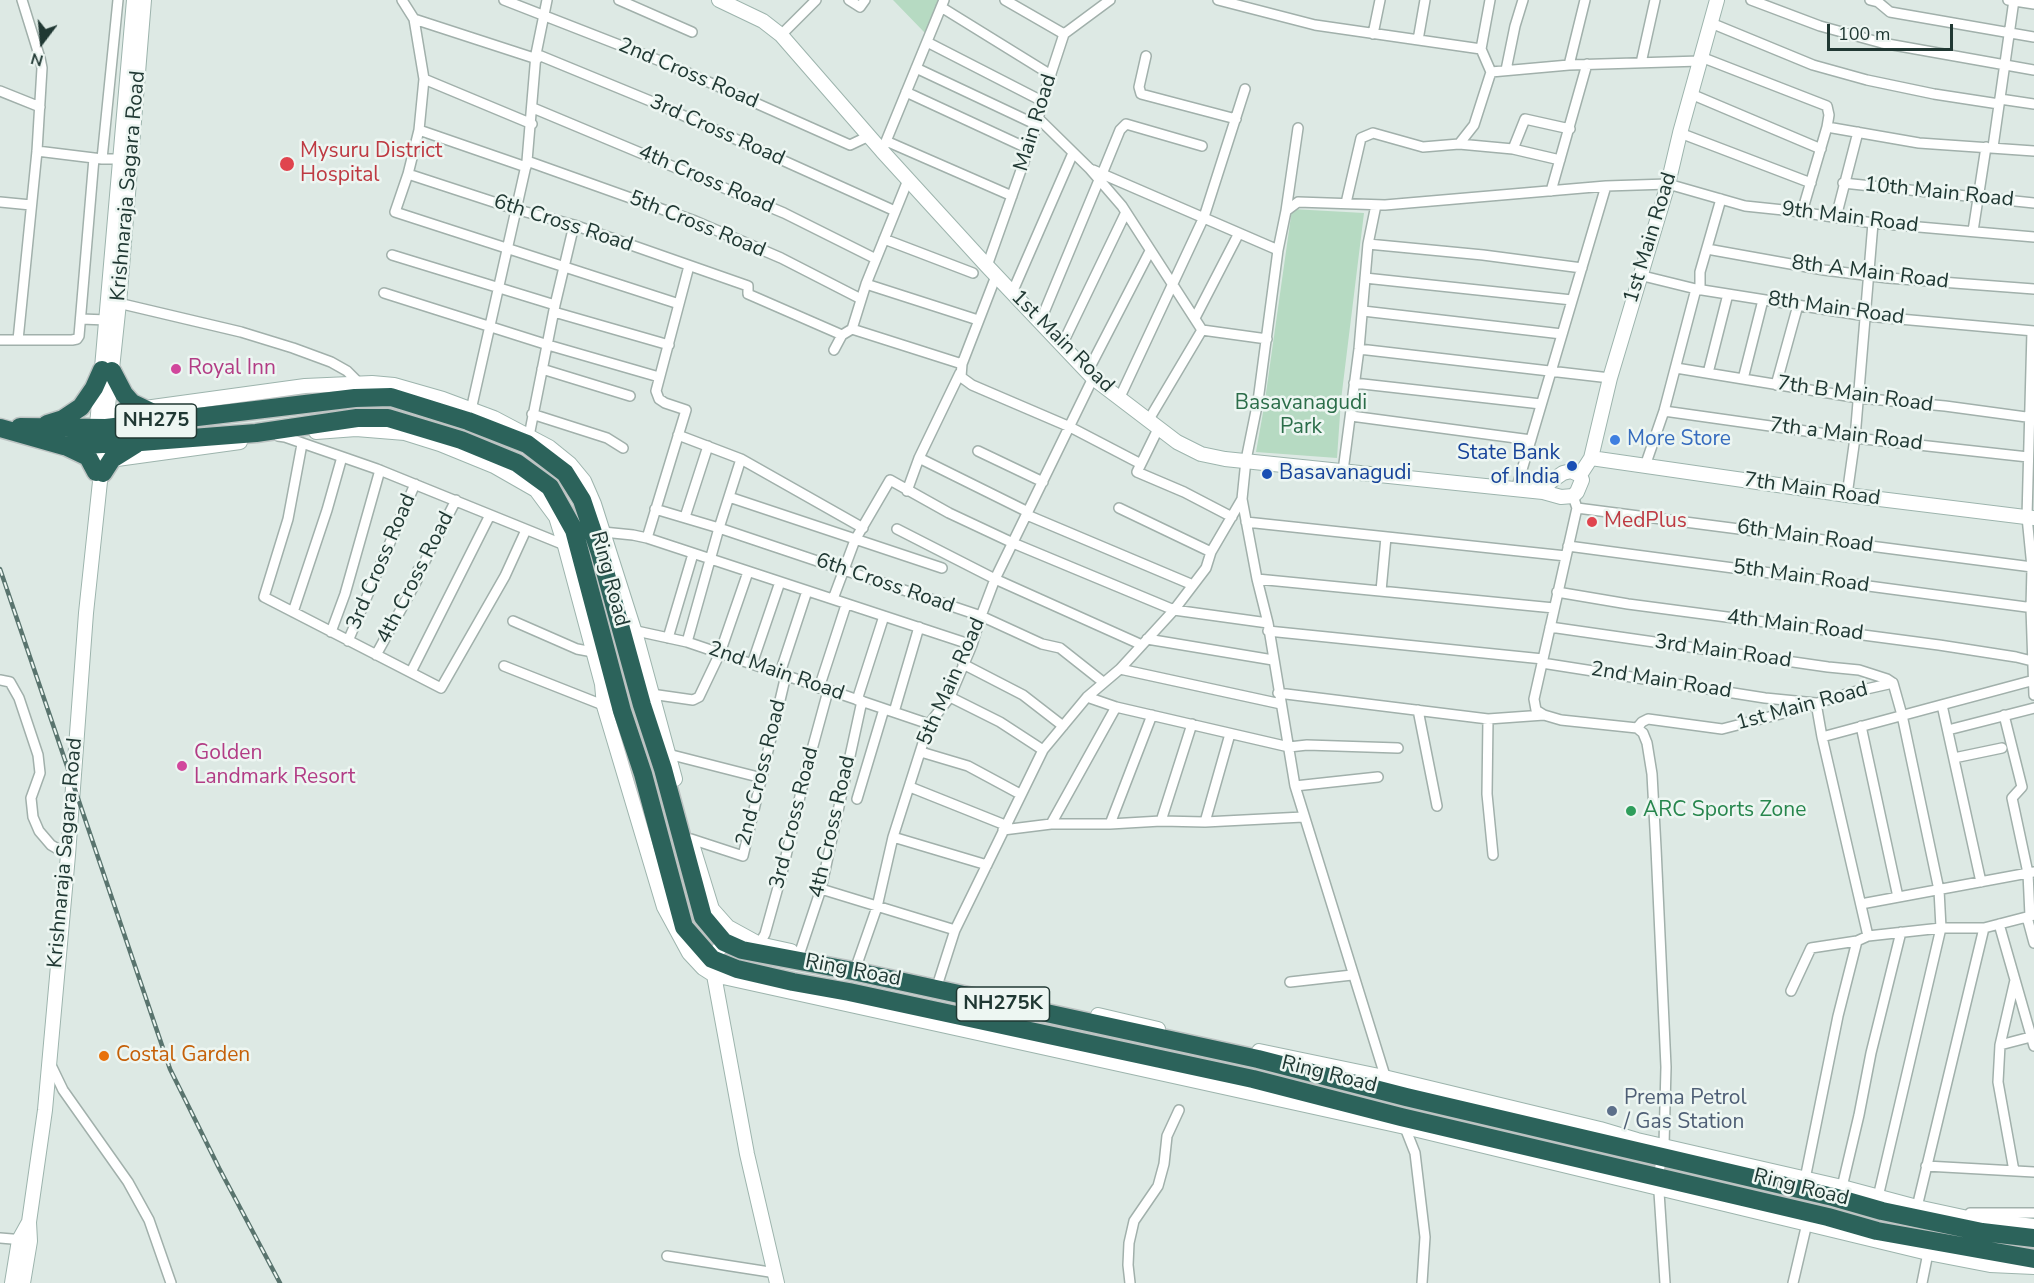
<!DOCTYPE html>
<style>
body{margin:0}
#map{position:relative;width:2034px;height:1283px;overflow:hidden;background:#dde9e4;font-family:"Nunito Sans",sans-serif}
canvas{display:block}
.north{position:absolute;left:12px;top:12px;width:60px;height:60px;-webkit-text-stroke:4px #edf6f2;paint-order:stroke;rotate:196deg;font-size:16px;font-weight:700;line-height:24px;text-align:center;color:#203833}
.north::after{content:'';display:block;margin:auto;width:21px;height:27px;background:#203833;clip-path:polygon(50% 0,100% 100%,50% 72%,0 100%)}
.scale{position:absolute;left:1827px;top:24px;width:126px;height:27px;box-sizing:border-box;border:3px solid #203833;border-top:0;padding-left:8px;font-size:18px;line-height:21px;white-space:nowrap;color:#203833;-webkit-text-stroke:4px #edf6f2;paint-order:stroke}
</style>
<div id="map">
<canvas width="2034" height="1283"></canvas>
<div class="north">N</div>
<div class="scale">100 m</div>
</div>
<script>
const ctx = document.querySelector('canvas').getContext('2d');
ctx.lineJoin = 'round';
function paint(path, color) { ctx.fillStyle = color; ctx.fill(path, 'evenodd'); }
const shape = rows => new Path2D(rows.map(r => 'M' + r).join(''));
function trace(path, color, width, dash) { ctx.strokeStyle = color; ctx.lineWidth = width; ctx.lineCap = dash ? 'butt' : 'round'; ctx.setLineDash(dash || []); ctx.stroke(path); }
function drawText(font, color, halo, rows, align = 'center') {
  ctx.font = font + ' "Nunito Sans",sans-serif'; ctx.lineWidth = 5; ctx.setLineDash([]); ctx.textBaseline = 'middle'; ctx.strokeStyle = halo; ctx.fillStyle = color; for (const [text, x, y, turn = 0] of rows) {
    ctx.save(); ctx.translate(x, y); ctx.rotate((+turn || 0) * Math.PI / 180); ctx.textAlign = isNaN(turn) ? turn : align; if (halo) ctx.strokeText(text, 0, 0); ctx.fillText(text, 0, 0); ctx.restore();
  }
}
paint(shape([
 [893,0,938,0,925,33],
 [1292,209,1364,213,1341,400,1337,458,1256,452,1264,407]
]), '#b6dac2');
const street = shape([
 [402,0,414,19,424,79,419,130,408,174,395,212,679,304],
 [504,0,668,64,850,145,869,136],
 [619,0,692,32],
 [849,0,860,7,865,0],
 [1005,0,1064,34],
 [1218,0,1315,25,1481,49],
 [1751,0,1820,26,1882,43,2034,70],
 [1870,0,1878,2,1890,12,2034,37],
 [2008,0,2034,4],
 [941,7,1051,75],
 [414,19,537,59],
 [1711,23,1813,65,1867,80,1934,94,1999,104],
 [1373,34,1380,0],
 [781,35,816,0],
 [1418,40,1425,0],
 [927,42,1042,101],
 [536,54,660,105,895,211],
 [1146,56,1139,87,1141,94,1236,119],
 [1701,57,1827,106,1829,115,1827,127,1802,212],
 [1641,63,1655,0],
 [1569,65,1585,0],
 [916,68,1037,125],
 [1506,70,1515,26,1523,0],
 [1491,72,1569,65,1700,61],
 [424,79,532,124],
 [0,91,40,107],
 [906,92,1029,149],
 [1691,94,1821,149],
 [2000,99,2034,104],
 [533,108,784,213,876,259],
 [1039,119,1090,169,1122,206,1202,330],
 [1827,127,1919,143,2034,151],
 [419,130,526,167],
 [1680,133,1811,183],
 [886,141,1012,196],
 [1459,144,1513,149,1560,160],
 [1993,147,2014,0],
 [1513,149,1525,119,1570,129],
 [37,151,102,159,120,159],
 [882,151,944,0],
 [102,159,118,0],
 [527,161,695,221,781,258,861,299],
 [1093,170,1278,250],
 [408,174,515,209,574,225,748,286,748,294,842,335],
 [1102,174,1120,130,1126,124,1202,146],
 [1843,183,2034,203],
 [1551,191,1587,64],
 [0,202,31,205],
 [1346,203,1361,138,1373,133,1423,147,1459,144,1474,125,1491,72,1481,49,1490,0],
 [1286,211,1298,128],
 [1836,217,1858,132],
 [1973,231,1986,147],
 [884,239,973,273],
 [1368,244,1483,255,1582,268],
 [1707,249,1824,270,1888,278,2034,289],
 [392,255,555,305],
 [987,266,1037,125,1042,101,1064,34,1110,0],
 [1639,275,1696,289,1866,316,2034,331],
 [996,276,962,364,961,377,972,385,1070,427,1141,464],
 [1365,278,1572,300],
 [866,284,978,320],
 [1700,290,1700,272,1721,199],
 [384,293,548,345,659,377],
 [1012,293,1073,153],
 [114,302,241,332,293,348,331,362,347,371,359,383],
 [1363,311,1562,334],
 [554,312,669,345],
 [1195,318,1239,233],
 [81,319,107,320],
 [1040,322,1099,180],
 [852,329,962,364],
 [1202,330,1267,339],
 [2032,331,2027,517,2032,567,2031,608,2034,695],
 [0,340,72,340,77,339,79,336,94,158],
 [18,340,37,151,42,68,40,58,22,0],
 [1062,345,1126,212],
 [1359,349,1610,378],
 [834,350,842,335,852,329,866,284,908,180],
 [1676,368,1859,398,1945,406,2034,418],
 [542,369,630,396],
 [1088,371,1150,251],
 [1708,373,1728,294],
 [1743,379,1763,300],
 [1354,383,1541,404],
 [1776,385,1798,305],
 [1119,399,1204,217,1245,89],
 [471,410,527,161,536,54,547,0],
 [1664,411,1855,438,2028,457],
 [532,414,607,438,623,448],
 [1351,416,1531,440],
 [1148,421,1202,330],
 [1158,429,1137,472,1184,492,1232,517],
 [678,435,741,459,863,528],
 [278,436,285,437,377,469,567,546],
 [529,436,555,305,574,225],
 [302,444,288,519,264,597,441,688,505,576,526,530],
 [978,451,1043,482],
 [919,458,1028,512],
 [1645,466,1664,411,1696,289],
 [1343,471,1359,349,1368,244,1376,205],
 [1516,490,1606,186],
 [907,491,919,458,960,373],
 [1847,495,1855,438,1873,223],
 [1573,496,1577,508,1534,699,1536,710,1544,715,1561,720,1637,728,1642,722,1648,719,1722,729,1792,711,1853,692,1893,683,1902,715,1939,890,1941,928,1878,1197],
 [729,497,942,568],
 [1119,508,1211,552],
 [1577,508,2032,567],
 [655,509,719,528,981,616,1042,644,1060,648,1103,682],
 [1027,515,1193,585],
 [685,517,708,446],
 [1246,522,1566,556],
 [897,529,995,579,1142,645],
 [599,533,603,532,633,535,647,538,972,645],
 [647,538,686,410,665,403,659,399,656,391,689,266],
 [1568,546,2034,608],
 [1257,579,1554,608],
 [1381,591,1386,537],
 [1557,592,1628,604,1939,645,2016,657,2032,661],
 [833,599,855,540,890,480,949,513,1013,543,1174,610,1268,623],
 [293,612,327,510,342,457],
 [513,621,577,649,593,652],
 [1550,627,1828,667,1859,670,1887,679,1893,683],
 [632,630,687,642,929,724],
 [1268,631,1543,659],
 [331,632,345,594,380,470],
 [668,638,693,554],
 [1147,639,1273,660],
 [348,641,415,484],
 [687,642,719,528,741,459],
 [376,655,417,580,418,570,422,567,456,500],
 [1542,663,1765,698,1816,703,1822,737,1868,936,1941,928,1984,928,2034,915],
 [752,664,780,582],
 [963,664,1023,695,1063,726],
 [504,666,608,707],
 [1120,669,1281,704],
 [411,672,490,515],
 [780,673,807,591],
 [0,680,10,682,19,698,38,755,40,773,31,798,33,817,39,831,51,845,68,855],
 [819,688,846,605],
 [1278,693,1488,719,1544,715],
 [651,694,693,700,699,697,720,653,748,572],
 [950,697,1000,722,1043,750],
 [1087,697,1116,707,1289,747,1307,745,1398,748],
 [857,700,884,616],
 [1942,705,1981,882],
 [1418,710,1437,806],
 [894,712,919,627],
 [2004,715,2022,787],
 [1488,719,1487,794,1493,855],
 [1861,726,1898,897],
 [1637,728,1643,733,1647,743,1652,774,1656,848,1666,1067,1664,1145,1658,1177,1665,1283],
 [1948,730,2034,708],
 [1822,737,2034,680],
 [921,752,968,766,1020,794],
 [668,754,762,778],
 [1954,758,2002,748],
 [1295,786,1378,777],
 [910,787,1005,825],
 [2022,787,2012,798,2028,873,2030,916],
 [857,799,884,709],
 [1161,821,1192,724],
 [1205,822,1230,734],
 [1051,824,1116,707],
 [1110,824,1152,715],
 [1003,830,1051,824,1110,824,1161,821,1205,822,1303,817],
 [893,837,987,865],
 [691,839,743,856,786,675],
 [821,889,955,930],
 [1861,904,2034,872],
 [2027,917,2034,943],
 [1999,924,2034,1046],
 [759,944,765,934,782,873,805,775,828,691],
 [800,952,821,889,862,701],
 [857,964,877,907,893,837,929,724,950,697,972,645,981,616,995,579,1093,378],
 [1290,982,1352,975],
 [938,983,955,930,1043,750,1087,697,1120,669,1174,610,1206,568,1211,552,1242,499],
 [1791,991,1811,948,1857,941],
 [2000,1045,2034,1036],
 [50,1063,63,1090,128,1182,149,1220,171,1283],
 [1386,1079,1295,786,1268,623,1257,579,1242,499,1246,460,1258,401,1278,250,1286,211,1298,202,1385,205,1606,186,1668,184,1745,206,1793,211,1873,223,2034,237],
 [1404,1125,1415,1153,1425,1237,1422,1283],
 [1926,1166,2034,1172],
 [2014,1171,1998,1082,2000,1045,2015,980],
 [1805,1179,1838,1016,1857,941,1868,936],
 [1842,1187,1859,1115,1871,1053,1901,932],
 [1917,1207,1984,928],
 [1970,1213,2034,1213],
 [0,1238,24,1240],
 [667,1256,776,1273],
 [1130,1283,1128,1265,1129,1243,1134,1221,1158,1186,1164,1164,1167,1136,1179,1110],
 [1793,1283,1808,1219],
 [1922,1283,1928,1253]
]);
const secondary = shape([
 [719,0,763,21,781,35,882,151,987,266,1093,378,1177,442,1201,454,1225,459,1543,492,1561,497,1573,496,1577,492,1582,480,1580,475,1571,471,1563,473,1550,482,1543,492],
 [145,408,305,386,372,383,394,385,443,399,494,418,549,447,570,464,584,481,594,504,637,639,675,779],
 [316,432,356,429,405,433,440,444,494,466,536,490,556,517,565,546,602,684,604,706,664,907,689,953,703,968,714,975,1405,1127,1928,1253,1990,1265,2034,1267],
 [96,437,134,0],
 [1591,458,1847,495,2034,518],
 [117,459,240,442],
 [1580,475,1591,458,1610,378,1668,184,1680,133,1717,0],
 [692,844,712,909,728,927,759,944,791,951],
 [724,942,712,959,714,975,747,1154,777,1283],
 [1098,1015,1158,1029],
 [1259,1051,1384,1077,1600,1129,1637,1140,1842,1187,1917,1207,1968,1218,2034,1226],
 [12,1283,19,1240,29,1222],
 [23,1283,30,1241,29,1222,45,1110,68,855,86,613,119,303,144,0]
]);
const highway = shape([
 [112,371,124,394,132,403,151,412,167,417],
 [47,424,63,419,81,407,94,388,102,370],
 [20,427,106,428,355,398,391,397,468,421,527,444,565,473,582,500,600,553,642,705,663,769,703,917,724,942,742,950,853,971,1258,1059,1406,1097,1833,1197,1882,1211,1982,1232,2034,1238],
 [0,428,64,446,141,442,256,433,357,418,388,418,461,440,517,463,550,487,574,530,622,711,643,774,684,927,712,959,737,969,793,982,849,992,1253,1079,1401,1117,1828,1217,1877,1231,2034,1259],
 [65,446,88,457,96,472],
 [103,473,112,459,136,444]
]);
trace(street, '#a1b0ab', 12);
trace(secondary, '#9db4ad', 16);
trace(highway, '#bcc3c2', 21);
trace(street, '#fff', 9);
trace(secondary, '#fff', 14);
trace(highway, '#2c635b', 18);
const rail = shape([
 [0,569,170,1069,219,1168,280,1283]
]);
trace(rail, '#59746e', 4.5);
trace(rail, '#edf6f2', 2, [7]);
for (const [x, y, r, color] of [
 [287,164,8,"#e0444e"],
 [176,369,6,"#d1479c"],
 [1615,440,6,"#3f7fe0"],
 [1572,466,6,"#1a4fb4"],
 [1267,474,6,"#1a4fb4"],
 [1592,522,6,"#e0444e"],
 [182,766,6,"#d1479c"],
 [1631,811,6,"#2e9e5b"],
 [104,1056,6,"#e8710a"],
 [1612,1111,6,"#5c6f8a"]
]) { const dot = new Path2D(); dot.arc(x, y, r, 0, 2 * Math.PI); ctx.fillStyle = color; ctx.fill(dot); trace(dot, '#edf6f2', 2); }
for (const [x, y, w] of [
 [156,421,81],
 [1003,1004,93]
]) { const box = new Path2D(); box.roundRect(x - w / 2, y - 17, w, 34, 4.5); ctx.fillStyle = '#edf6f2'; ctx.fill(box); trace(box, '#203833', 1.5); }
drawText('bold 20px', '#203833', null, [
 ["NH275",156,421],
 ["NH275K",1003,1004]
]);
drawText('21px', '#203833', '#edf6f2', [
 ["2nd Cross Road",688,74,23],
 ["Main Road",1036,123,-73],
 ["3rd Cross Road",717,131,24],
 ["4th Cross Road",706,180,23],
 ["Krishnaraja Sagara Road",129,186,-85],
 ["10th Main Road",1939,193,6],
 ["9th Main Road",1850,218,7],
 ["6th Cross Road",563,224,18],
 ["5th Cross Road",697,225,22],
 ["1st Main Road",1651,238,-73],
 ["8th A Main Road",1870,273,7],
 ["8th Main Road",1836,309,8],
 ["1st Main Road",1062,342,45],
 ["7th B Main Road",1855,395,8],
 ["7th a Main Road",1846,435,7],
 ["7th Main Road",1812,490,8],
 ["6th Main Road",1805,537,8],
 ["3rd Cross Road",382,562,-67],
 ["5th Main Road",1801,577,8],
 ["4th Cross Road",416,578,-63],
 ["Ring Road",609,579,75],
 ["6th Cross Road",885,584,19],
 ["4th Main Road",1795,626,7],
 ["3rd Main Road",1723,652,8],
 ["2nd Main Road",776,672,19],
 ["2nd Main Road",1661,681,9],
 ["5th Main Road",952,682,-66],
 ["1st Main Road",1802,707,-15],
 ["2nd Cross Road",762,773,-76],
 ["3rd Cross Road",795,818,-76],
 ["4th Cross Road",833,827,-77],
 ["Krishnaraja Sagara Road",66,853,-85],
 ["Ring Road",853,971,11],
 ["Ring Road",1329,1075,14],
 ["Ring Road",1801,1188,14]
]);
drawText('21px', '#be3a42', '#edf6f2', [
 ["Mysuru District",300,152],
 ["Hospital",300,176],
 ["MedPlus",1604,522]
], 'left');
drawText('21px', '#b23c85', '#edf6f2', [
 ["Royal Inn",188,369],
 ["Golden",194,754],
 ["Landmark Resort",194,778]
], 'left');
drawText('21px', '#2b6d49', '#edf6f2', [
 ["Basavanagudi",1301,404],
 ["Park",1301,428]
]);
drawText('21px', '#366cbe', '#edf6f2', [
 ["More Store",1627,440]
], 'left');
drawText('21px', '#164399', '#edf6f2', [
 ["State Bank",1560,454],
 ["of India",1560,478],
 ["Basavanagudi",1279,474,"left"]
], 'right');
drawText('21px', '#27864d', '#edf6f2', [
 ["ARC Sports Zone",1643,811]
], 'left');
drawText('21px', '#c56008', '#edf6f2', [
 ["Costal Garden",116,1056]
], 'left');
drawText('21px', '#4e5e75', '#edf6f2', [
 ["Prema Petrol",1624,1099],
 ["/ Gas Station",1624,1123]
], 'left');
</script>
